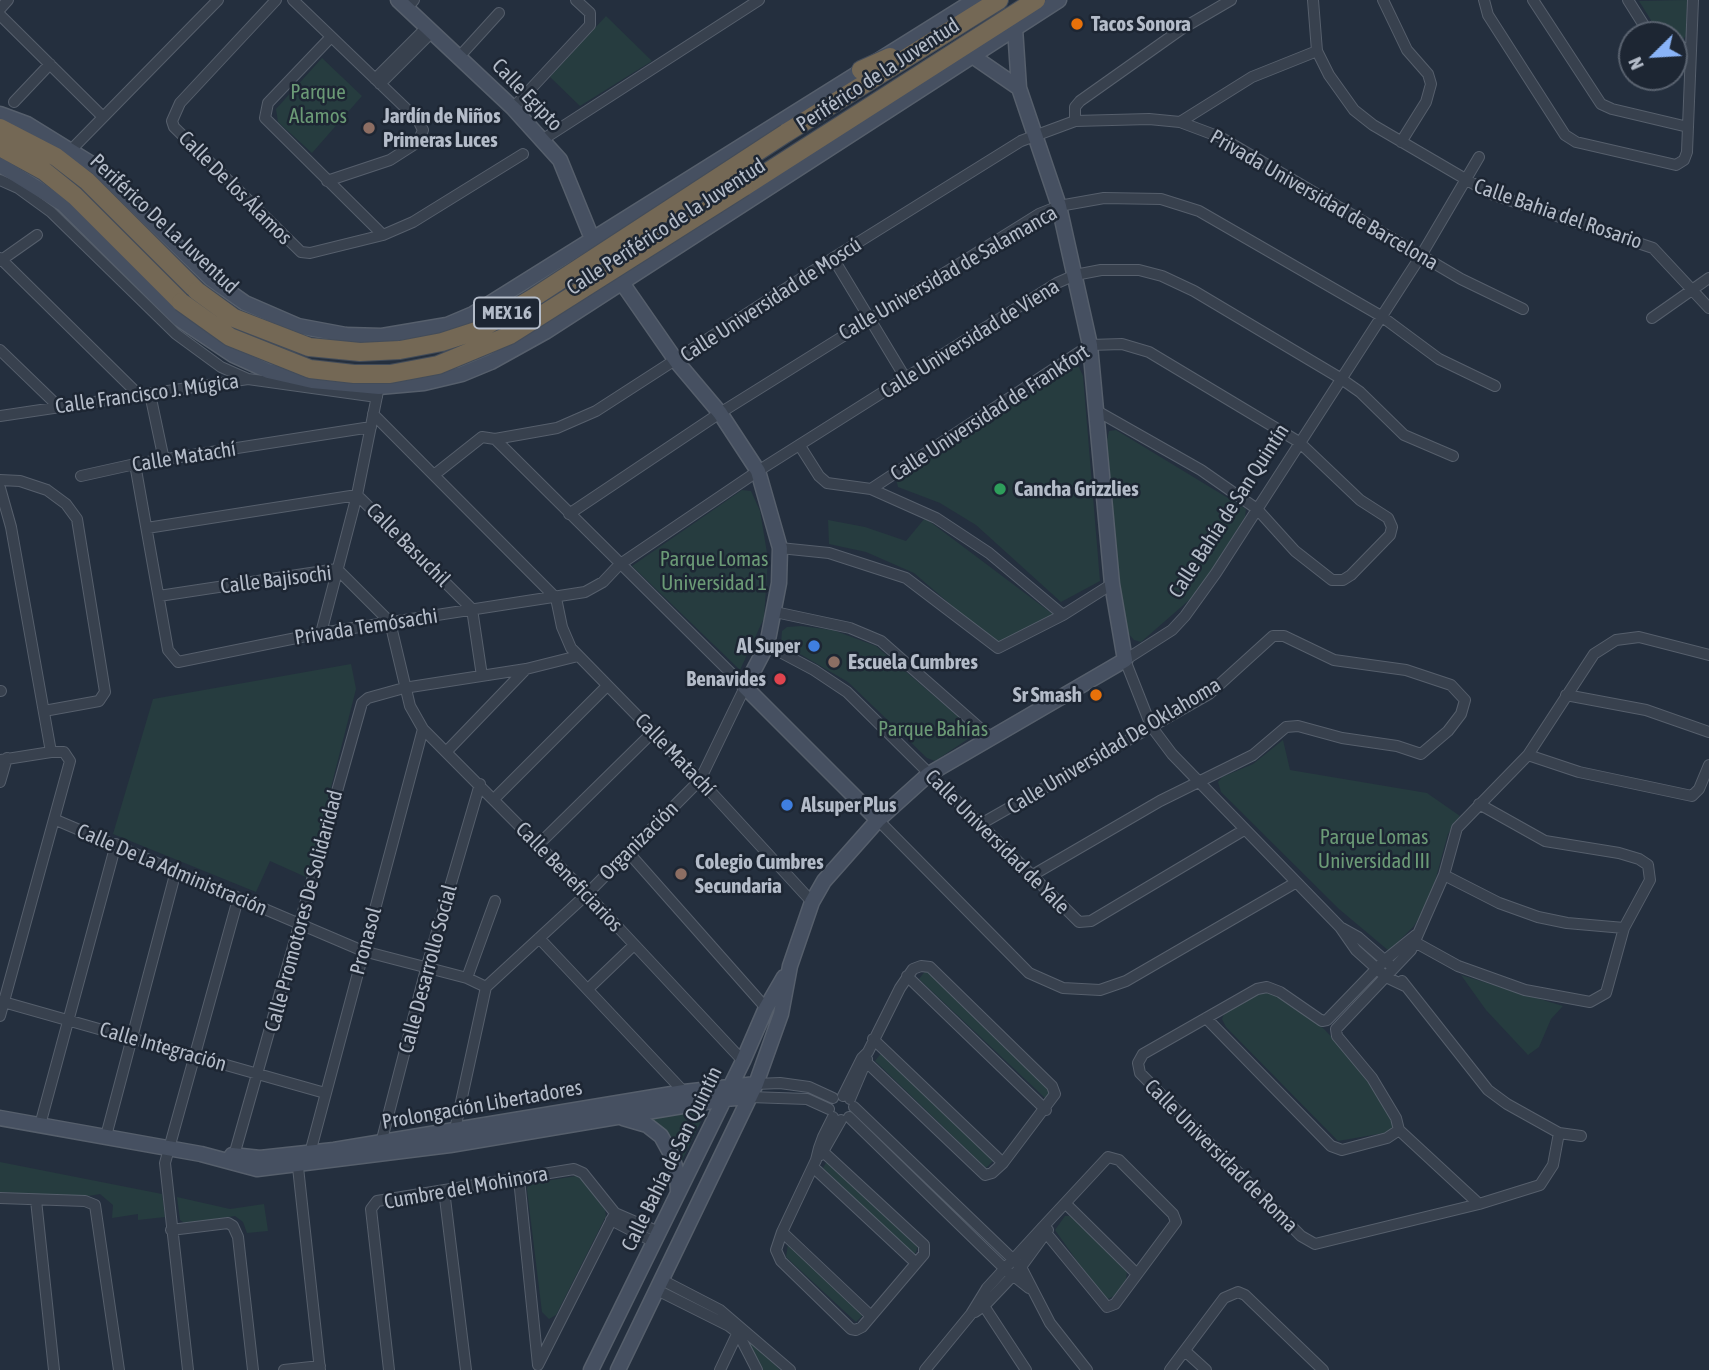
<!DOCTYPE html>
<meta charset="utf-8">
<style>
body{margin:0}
#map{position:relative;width:1709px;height:1370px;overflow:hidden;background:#242f3e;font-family:"Asap Condensed",sans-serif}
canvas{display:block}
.north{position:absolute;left:1618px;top:21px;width:70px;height:70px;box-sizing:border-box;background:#1d2633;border:2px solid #59626f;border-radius:50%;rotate:246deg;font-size:19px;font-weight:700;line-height:28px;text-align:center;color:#b4bcc9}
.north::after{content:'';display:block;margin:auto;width:24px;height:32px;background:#8ab4f8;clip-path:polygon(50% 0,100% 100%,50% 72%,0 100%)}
</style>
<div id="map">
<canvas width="1709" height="1370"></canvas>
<div class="north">N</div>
</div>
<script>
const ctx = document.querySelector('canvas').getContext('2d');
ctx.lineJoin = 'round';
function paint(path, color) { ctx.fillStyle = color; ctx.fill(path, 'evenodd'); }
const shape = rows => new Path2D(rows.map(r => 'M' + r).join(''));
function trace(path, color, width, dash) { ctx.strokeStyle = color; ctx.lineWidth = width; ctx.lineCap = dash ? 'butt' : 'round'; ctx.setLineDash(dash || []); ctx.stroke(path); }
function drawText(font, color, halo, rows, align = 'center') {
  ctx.font = font + ' "Asap Condensed",sans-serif'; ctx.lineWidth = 5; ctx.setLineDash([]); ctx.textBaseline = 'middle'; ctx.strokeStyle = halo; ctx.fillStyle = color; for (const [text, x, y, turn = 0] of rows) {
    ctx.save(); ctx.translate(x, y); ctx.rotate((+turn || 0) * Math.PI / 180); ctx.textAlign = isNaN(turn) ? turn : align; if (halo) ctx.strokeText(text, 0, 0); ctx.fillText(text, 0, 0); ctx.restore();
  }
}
paint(shape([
 [1687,0,1686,36,1683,39,1659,33,1639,1],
 [606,16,652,61,580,106,550,77],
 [322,58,362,96,312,153,278,122,276,109],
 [1071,364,1078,365,1083,376,1100,581,1061,602,976,525,940,503,898,487,896,479],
 [1116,430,1246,509,1245,517,1196,594,1141,642,1134,640,1126,631,1120,595,1107,440,1109,431],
 [742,490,751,491,760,511,768,559,764,618,740,670,632,566],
 [925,518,1054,615,1005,643,994,642,914,573,866,552,829,544,828,520,865,527,906,541],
 [801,626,833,630,876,646,969,726,973,731,971,737,935,761,927,758,848,682,781,643,782,631,787,627],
 [351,664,356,689,308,878,270,861,256,892,113,834,153,699],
 [1283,740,1290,770,1427,793,1460,816,1448,834,1430,899,1414,926,1389,951,1339,909,1221,792,1218,782,1222,777,1253,764],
 [926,970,1052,1091,1045,1098,919,979],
 [1461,975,1563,1006,1551,1019,1539,1047,1528,1055,1486,1010],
 [1265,989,1273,991,1324,1029,1345,1051,1364,1074,1394,1122,1390,1132,1338,1141,1226,1027,1222,1019,1224,1014],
 [882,1052,991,1157,993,1161,986,1168,875,1061],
 [701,1110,704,1115,680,1165,641,1117],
 [828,1159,919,1244,915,1254,911,1253,823,1168],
 [0,1162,162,1194,165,1217,138,1220,138,1214,112,1218,113,1205,100,1194,82,1197,0,1192],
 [576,1176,582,1179,605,1210,606,1216,556,1315,549,1319,542,1312,527,1190,528,1184],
 [177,1197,230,1209,264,1204,268,1231,247,1233,243,1222,235,1216,186,1224,180,1220],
 [1065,1216,1070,1216,1127,1269,1126,1282,1114,1296,1108,1299,1101,1295,1055,1230],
 [788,1244,860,1312,862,1316,856,1322,786,1257],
 [746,1339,750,1340,780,1370,763,1370,752,1355]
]), '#263c3f');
const street = shape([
 [276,0,180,103,172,121,174,127,301,252,310,253,383,235,413,222,523,154],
 [293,0,418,120,423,130,418,142,390,160,327,181],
 [1313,0,1317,51,1329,75,1354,110,1373,125,1491,194,1653,248,1709,308],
 [1383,0,1407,50,1428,74,1431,84,1426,102,1401,142],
 [1484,0,1488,15,1565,135,1576,142,1676,165,1684,160,1687,152,1693,0],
 [1533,0,1601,104,1612,109,1688,127],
 [1628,0,1650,35],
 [407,8,414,0],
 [0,9,8,0],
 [0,15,103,117],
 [331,37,268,103,265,118,383,235],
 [1674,45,1691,50],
 [459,57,499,13],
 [375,79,427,27],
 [380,84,432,32],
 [14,102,50,64],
 [513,108,590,25,590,13,576,0],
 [1075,121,1075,107,1080,101,1183,28,1231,0],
 [1180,122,1252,77,1317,51],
 [542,140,759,0],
 [72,149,218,0],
 [0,180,18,188,51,212,176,334,221,367,248,379],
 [0,258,139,395],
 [833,258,906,379],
 [0,261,37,235],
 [1652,318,1709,278],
 [0,350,59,407],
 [150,394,164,460],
 [373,414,556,598],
 [0,416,248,379,377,397],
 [495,439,557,428,596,411,833,258,1021,141,1075,121,1149,119,1180,122,1220,137,1461,279,1523,309],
 [800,446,819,476,827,483,871,489,936,518,989,553,1063,615],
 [135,464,168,650,178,662,321,633,585,592,603,582,619,565,758,471,983,329,1057,283,1075,275,1101,270,1139,270,1162,276,1194,291,1340,378,1360,392,1404,435,1453,456],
 [434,475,482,437,495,439,745,687,700,780,587,894,486,987],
 [81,476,135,464,371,427],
 [0,480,20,481,47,490,66,504,77,519,105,692,99,701,44,711],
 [0,488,11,527,51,752],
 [871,489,1090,345,1122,344,1149,352,1299,442,1360,500,1388,518,1392,527,1390,535,1351,575,1343,580,1332,580,1295,551,1257,509,1201,470,1097,411],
 [569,514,720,413,1039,214,1059,206,1104,198,1161,199,1199,211,1381,316,1439,359,1495,386],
 [147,528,357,495,472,609,482,676],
 [780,548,829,553,906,578,998,648,1063,615,1112,584],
 [159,596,337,569,390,622,410,706,423,729,587,894,743,1061],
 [556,598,562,627,571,648,700,780,812,902],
 [775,612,850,628,881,641,990,737],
 [321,633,357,495,378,391],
 [767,645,814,670,847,692,1079,922,1091,921,1244,830],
 [0,691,1,691],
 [1566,695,1646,710,1709,732],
 [447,751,526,669],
 [1528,755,1579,772,1692,796,1699,789,1709,765],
 [0,760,51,752,64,752,70,761,0,1016],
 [0,782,7,758],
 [494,799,607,686],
 [56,820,363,951,467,978,486,987],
 [878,820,1029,973,1063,988,1100,990,1126,981,1295,883],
 [979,825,1209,694,1273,636,1284,636,1334,660,1406,670,1451,685,1465,700,1461,714,1448,731,1421,754,1397,746,1342,738,1298,726,1286,727,1253,755,1160,801,1031,876],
 [539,844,653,732],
 [628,852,766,1008],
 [1444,875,1499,903,1538,917,1567,923,1624,928],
 [1340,927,1358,937,1389,964],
 [1416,935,1385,960,1327,1020,1322,1021,1280,992,1267,987,1257,989,1143,1054,1138,1063,1140,1073,1301,1236,1315,1244,1479,1204,1540,1185,1553,1165,1559,1133],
 [539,938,684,1092],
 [1411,940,1458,966,1525,990,1590,1002,1606,993,1624,928,1650,880,1648,865,1639,859,1619,853,1545,841,1479,804],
 [907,976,1046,1110],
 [467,978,495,901],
 [1402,981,1488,1090,1507,1104,1559,1133,1581,1136],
 [1405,986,1386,977,1356,950,1340,927,1172,754,1151,726,1125,660,1172,630,1185,616,1216,573,1422,254,1479,157],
 [588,989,634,945],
 [0,1001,325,1093],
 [1206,1018,1331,1146,1342,1150,1387,1138,1399,1130],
 [873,1039,1003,1163],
 [756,1084,780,1083,809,1087,833,1098],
 [843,1096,862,1058,868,1052,900,988,913,969,921,966,930,967,1052,1086,1055,1094,1003,1163,992,1173,985,1175,862,1058],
 [750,1097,807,1099,829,1109],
 [850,1099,867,1059],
 [854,1107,1021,1267,1050,1323,1087,1370],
 [849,1117,1005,1269,1029,1288],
 [40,1125,116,844],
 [454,1134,486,987],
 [106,1136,176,871],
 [380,1147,426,969,480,784],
 [819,1148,924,1245,924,1254,862,1327,856,1330,851,1329,781,1261,776,1250,782,1232,816,1160,819,1148,823,1137,833,1117],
 [310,1153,423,729],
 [821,1155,841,1120],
 [297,1158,320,1370],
 [233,1159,362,703,368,698,404,688,526,669,578,656],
 [813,1167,916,1263],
 [519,1179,538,1365],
 [444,1190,466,1370],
 [0,1198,85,1201,95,1205,119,1370],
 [36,1200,54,1370],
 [1066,1204,1137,1274],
 [1479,1204,1399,1130,1396,1118,1372,1078,1337,1036,1336,1029,1411,950,1444,875,1457,828,1528,755,1594,654,1616,640,1639,637,1709,655],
 [611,1220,654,1242],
 [171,1230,228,1223,233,1226,238,1237,253,1370],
 [782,1232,871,1316],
 [662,1280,720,1310,790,1370],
 [657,1290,729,1326,738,1333,757,1370],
 [982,1303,1026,1370],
 [975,1312,985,1305,1021,1267,1048,1230],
 [1185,1351,1206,1370],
 [538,1365,615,1213],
 [188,1370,165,1163,238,899],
 [284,1370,320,1366],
 [389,1370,371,1209,377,1201,574,1169,583,1173,615,1213,659,1232],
 [720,1370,738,1332],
 [925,1370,971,1314,987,1288,1042,1228,1108,1157,1119,1160,1173,1214,1176,1222,1115,1304,1107,1307,1042,1228],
 [1170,1370,1224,1298,1238,1292,1245,1295,1323,1370]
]);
const secondary = shape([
 [398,0,513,108,560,160,593,241,677,362,720,413,758,471,780,548,779,583,767,645,745,687,878,820],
 [967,49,971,55,1019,88],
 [0,114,27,124,95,166,211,279,245,303,298,326,346,335,382,336,447,325,473,314,975,0],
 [0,165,63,204,179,319,233,355,268,371,312,381,379,387,424,383,462,374,491,362,545,332,1059,0],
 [0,1118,201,1154,257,1169,450,1145,724,1099,750,1097],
 [623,1118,647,1125,661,1136,672,1156,677,1173,678,1192],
 [232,1155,260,1158,334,1150,684,1092,756,1084],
 [591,1370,743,1061,766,1008,784,977],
 [618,1370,756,1084,781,1014,790,966,812,902,824,881,878,820,929,774,1125,660,1112,584,1090,345,1059,206,1019,88,1015,28,1009,17]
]);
const highway = shape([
 [861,70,890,57],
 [0,128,56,157,87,181,197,291],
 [786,133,999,0],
 [0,147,44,171,75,196,181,302],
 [744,187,1036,0]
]);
trace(street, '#565f6c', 12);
trace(secondary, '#565f6c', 17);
trace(highway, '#434c59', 20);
trace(street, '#38414e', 10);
trace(secondary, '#465061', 14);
trace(highway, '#746855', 18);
const highwayBridge = shape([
 [197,291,234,318,309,347,360,352,400,350,442,342,479,330,533,298,786,133],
 [181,302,230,337,310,369,354,374,390,374,438,365,510,335,744,187]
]);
trace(highwayBridge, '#434c59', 20, []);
trace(highwayBridge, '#746855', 18);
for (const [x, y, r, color] of [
 [1077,24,7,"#e8710a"],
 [369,128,7,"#8d6e63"],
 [1000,489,7,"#2e9e5b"],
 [814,646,7,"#3f7fe0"],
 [834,662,7,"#8d6e63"],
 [780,679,7,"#e0444e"],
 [1096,695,7,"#e8710a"],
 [787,805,7,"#3f7fe0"],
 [681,874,7,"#8d6e63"]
]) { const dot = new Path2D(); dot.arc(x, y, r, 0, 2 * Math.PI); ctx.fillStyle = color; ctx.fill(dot); trace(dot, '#1d2633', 2.5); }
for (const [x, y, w] of [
 [507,313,66]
]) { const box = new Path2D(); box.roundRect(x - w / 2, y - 15.5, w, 31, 5); ctx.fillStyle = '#1d2633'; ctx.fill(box); trace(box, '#b4bcc9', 2); }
drawText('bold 19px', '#b4bcc9', null, [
 ["MEX 16",507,313]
]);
drawText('bold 21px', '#b4bcc9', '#1d2633', [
 ["Tacos Sonora",1091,24],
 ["Jardín de Niños",383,116],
 ["Primeras Luces",383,140],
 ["Cancha Grizzlies",1014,489],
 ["Al Super",800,646,"right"],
 ["Escuela Cumbres",848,662],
 ["Benavides",766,679,"right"],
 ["Sr Smash",1082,695,"right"],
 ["Alsuper Plus",801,805],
 ["Colegio Cumbres",695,862],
 ["Secundaria",695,886]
], 'left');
drawText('21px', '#b4bcc9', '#1d2633', [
 ["Periférico de la Juventud",878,75,-33],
 ["Calle Egipto",527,95,46],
 ["Calle De los Álamos",235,188,45],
 ["Privada Universidad de Barcelona",1324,200,30],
 ["Calle Bahia del Rosario",1558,214,19],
 ["Periférico De La Juventud",164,224,43],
 ["Calle Periférico de la Juventud",666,227,-33],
 ["Calle Universidad de Salamanca",948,273,-30],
 ["Calle Universidad de Moscú",771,300,-33],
 ["Calle Universidad de Viena",970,339,-32],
 ["Calle Francisco J. Múgica",147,394,-8],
 ["Calle Universidad de Frankfort",990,413,-33],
 ["Calle Matachí",184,457,-9],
 ["Calle Bahía de San Quintín",1229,511,-57],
 ["Calle Basuchil",408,545,45],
 ["Calle Bajisochi",276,580,-7],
 ["Privada Temósachi",366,627,-9],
 ["Calle Universidad De Oklahoma",1114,746,-31],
 ["Calle Matachí",675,755,46],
 ["Organización",639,841,-45],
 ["Calle Universidad de Yale",997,842,45],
 ["Calle De La Administración",172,870,23],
 ["Calle Beneficiarios",569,877,46],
 ["Calle Promotores De Solidaridad",304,911,-75],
 ["Pronasol",366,941,-75],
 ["Calle Desarrollo Social",428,969,-75],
 ["Calle Integración",163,1047,16],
 ["Prolongación Libertadores",482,1105,-10],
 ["Calle Universidad de Roma",1221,1156,45],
 ["Calle Bahía de San Quintín",672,1159,-64],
 ["Cumbre del Mohinora",466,1188,-10]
]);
drawText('21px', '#6b9a76', '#1d2633', [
 ["Parque",318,92],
 ["Alamos",318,116],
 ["Parque Lomas",714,559],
 ["Universidad 1",714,583],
 ["Parque Bahías",933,729],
 ["Parque Lomas",1374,837],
 ["Universidad III",1374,861]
]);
</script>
